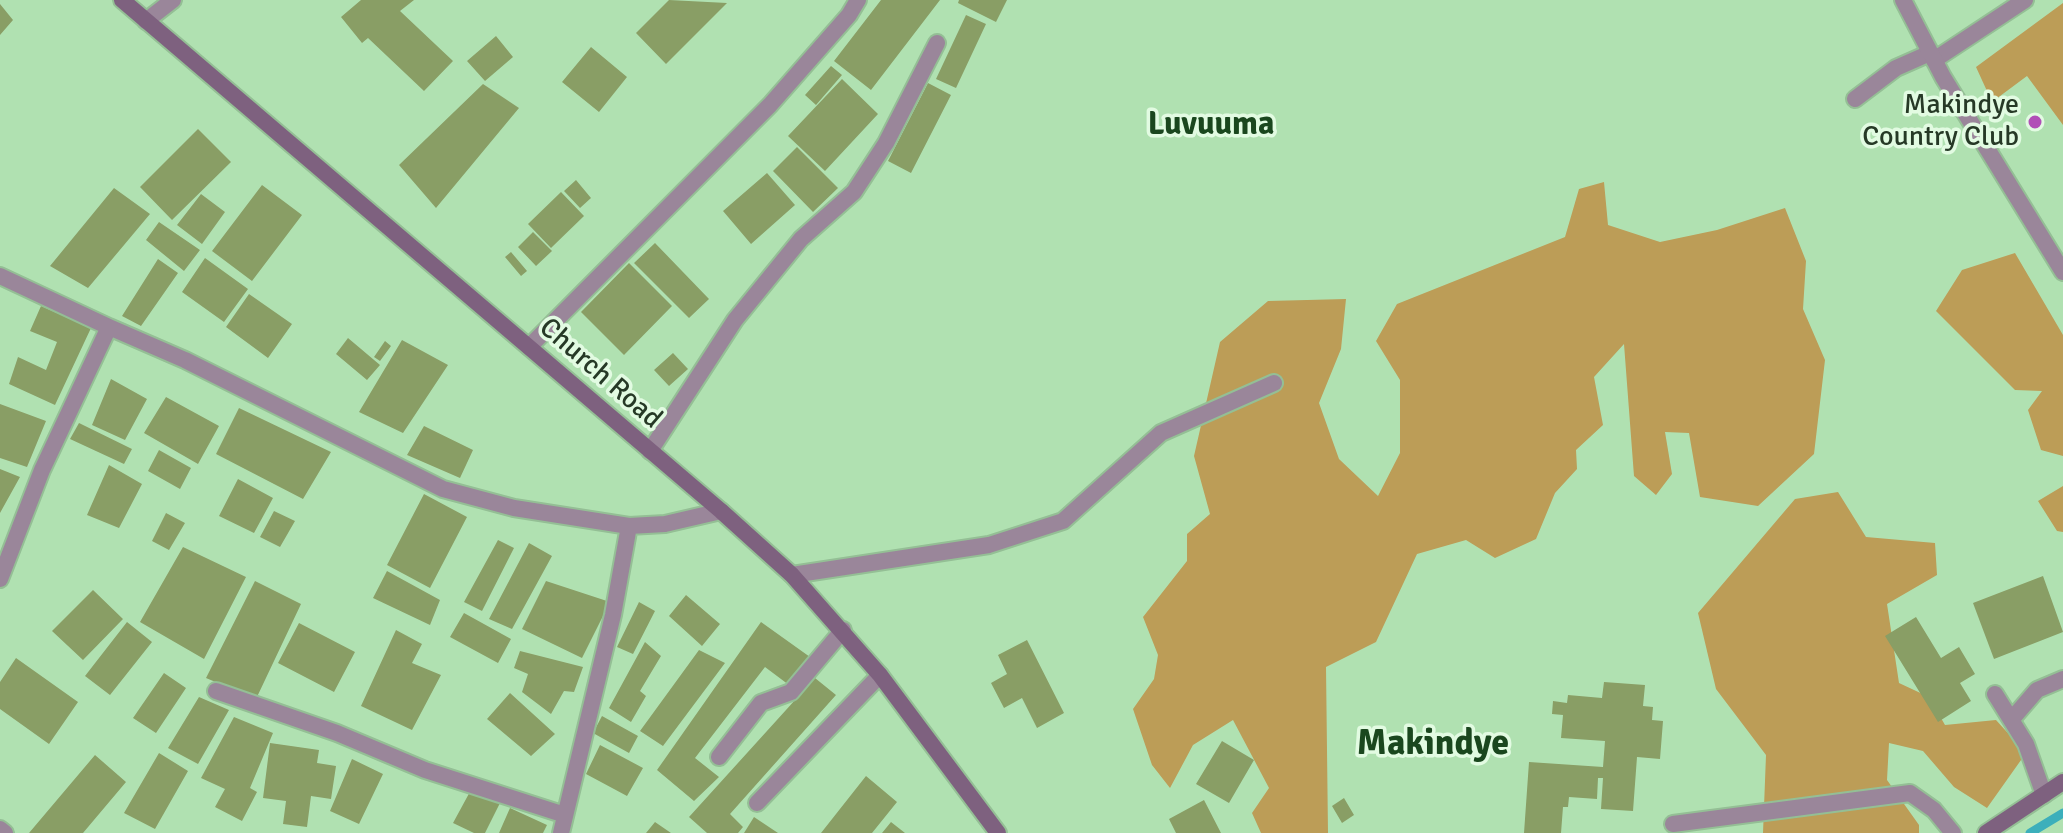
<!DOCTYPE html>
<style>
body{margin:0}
canvas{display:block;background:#b0e1b1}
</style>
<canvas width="2063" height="833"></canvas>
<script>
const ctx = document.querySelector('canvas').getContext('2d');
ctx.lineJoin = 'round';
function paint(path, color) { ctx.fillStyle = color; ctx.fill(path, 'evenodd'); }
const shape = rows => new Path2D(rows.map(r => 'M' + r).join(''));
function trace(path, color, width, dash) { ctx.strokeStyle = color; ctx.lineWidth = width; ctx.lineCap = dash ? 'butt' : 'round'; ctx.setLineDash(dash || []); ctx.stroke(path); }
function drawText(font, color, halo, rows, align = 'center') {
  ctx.font = font + ' Signika,sans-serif'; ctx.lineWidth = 7; ctx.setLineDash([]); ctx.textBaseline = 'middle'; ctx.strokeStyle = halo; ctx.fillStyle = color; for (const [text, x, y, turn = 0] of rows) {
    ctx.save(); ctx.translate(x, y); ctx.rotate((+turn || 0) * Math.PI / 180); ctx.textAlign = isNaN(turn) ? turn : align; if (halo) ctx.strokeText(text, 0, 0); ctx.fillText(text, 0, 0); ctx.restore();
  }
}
paint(shape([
 [2063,3,2063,125,2027,76,1992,102,1976,67],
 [1604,182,1608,225,1660,242,1717,230,1785,208,1806,261,1803,309,1825,360,1814,454,1758,506,1700,497,1689,433,1665,432,1672,474,1656,495,1634,476,1624,344,1594,377,1603,425,1576,450,1577,469,1555,493,1536,539,1495,558,1466,540,1417,554,1376,642,1326,667,1328,833,1261,833,1252,813,1269,788,1233,720,1193,745,1170,788,1152,765,1133,709,1154,679,1158,655,1143,617,1187,561,1187,534,1210,514,1194,456,1220,342,1268,301,1346,299,1341,349,1319,403,1339,459,1378,496,1400,453,1400,380,1376,341,1397,304,1565,237,1579,189],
 [2015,253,2063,335,2063,456,2041,450,2028,410,2042,391,2015,390,1936,311,1962,270],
 [2063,486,2063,532,2057,531,2038,501],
 [1838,492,1866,537,1935,543,1937,575,1887,604,1899,683,1929,697,1945,725,1996,720,2026,753,1987,808,1954,787,1923,751,1889,743,1887,780,1919,825,1919,833,1763,833,1766,755,1716,689,1698,613,1795,499]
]), '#bc9d57');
trace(shape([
 [2030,833,2063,813]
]), '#3cafbb', 9);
paint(shape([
 [361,0,414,0,400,11,453,61,424,91,368,38,362,43,341,17],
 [669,0,727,3,666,64,636,33],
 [881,0,940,0,871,90,834,61],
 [959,0,1007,0,996,22,958,3],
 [0,4,13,20,0,35],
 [966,15,986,24,956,88,936,79],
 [496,36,513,57,485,81,467,61],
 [591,47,627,77,599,112,562,82],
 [831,66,842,75,816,105,805,95],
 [842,79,878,114,825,171,788,136],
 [928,83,951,95,911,173,888,161],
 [483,84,519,108,436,208,399,165],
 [198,129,231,162,172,220,140,187],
 [797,147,838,188,813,212,773,171],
 [767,173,795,205,751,244,723,211],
 [576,180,591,198,580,208,564,191],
 [262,185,302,215,252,281,212,251],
 [114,188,150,214,88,288,50,266],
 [561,192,584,216,551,248,528,224],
 [201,194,225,212,202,244,177,225],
 [159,222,200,250,184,271,146,240],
 [533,232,552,251,536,266,518,247],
 [655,243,709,299,689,318,634,263],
 [511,252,527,271,521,276,505,257],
 [205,258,248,289,224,322,182,292],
 [158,259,178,273,141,326,122,316],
 [629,263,672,306,624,355,581,312],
 [249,294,292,324,268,358,226,327],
 [41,306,91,328,55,405,9,384,18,357,46,370,57,342,30,331],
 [348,338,380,365,367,380,336,354],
 [402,340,448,365,403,433,359,412],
 [385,341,391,346,380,361,374,357],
 [673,353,688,369,669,386,654,370],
 [111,379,147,399,125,440,92,425],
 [166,397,219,426,198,464,144,433],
 [0,404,46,421,27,467,0,458],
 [239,408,331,452,303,499,216,454],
 [79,423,132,449,124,464,70,439],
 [424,426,473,450,460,478,407,455],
 [159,450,191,468,180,489,148,471],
 [109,465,142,484,119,528,87,515],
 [0,469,20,477,0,513],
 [238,479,273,498,254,533,219,516],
 [424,494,467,517,430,588,387,565],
 [274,511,295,521,280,547,260,537],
 [166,513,185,523,169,550,152,541],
 [498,540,514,548,482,611,464,602],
 [529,543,552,556,512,629,489,619],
 [183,547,246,577,204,659,140,622],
 [387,571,440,600,430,625,373,598],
 [2043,576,2063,632,1994,659,1973,603],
 [255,581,301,604,256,699,206,678],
 [546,581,610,602,582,658,522,629],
 [93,590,123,619,83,660,52,631],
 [686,595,720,624,702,646,669,616],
 [639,602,655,611,633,654,617,647],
 [464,613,511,639,498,663,450,637],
 [1916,617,1941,658,1959,647,1975,674,1960,683,1971,701,1938,722,1885,636],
 [127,622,152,642,110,695,85,676],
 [761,622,810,657,789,685,765,667,695,758,719,777,694,801,657,770],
 [299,623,355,652,334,692,278,663],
 [396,630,422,644,412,663,441,675,412,730,361,706],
 [1027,640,1064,713,1037,728,1022,698,1004,708,991,683,1007,674,998,655],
 [645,642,661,656,640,691,646,696,631,722,609,708],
 [699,650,725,663,663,746,640,731],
 [520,651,583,667,574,692,564,691,551,714,522,692,528,674,514,668],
 [16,658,78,702,49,744,0,709,0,682],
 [164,673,186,688,156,733,133,718],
 [815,678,836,695,730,814,743,827,738,833,707,833,689,817],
 [1604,682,1645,685,1643,706,1653,707,1652,720,1663,721,1660,759,1637,757,1633,811,1601,809,1603,778,1598,778,1597,799,1569,797,1568,807,1563,807,1561,833,1524,833,1529,762,1603,767,1605,741,1561,738,1563,715,1552,714,1553,701,1567,703,1568,695,1602,698],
 [510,693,555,734,531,756,487,719],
 [199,697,229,710,198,764,168,748],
 [602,716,638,736,629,753,593,733],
 [234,717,273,733,250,788,257,792,242,821,215,807,225,789,201,778],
 [1222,741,1254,760,1229,803,1196,784],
 [270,743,319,750,317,763,336,766,331,799,311,796,307,827,283,824,286,801,263,798],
 [600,745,643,768,627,796,586,774],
 [159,753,188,771,155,829,124,813],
 [95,755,126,782,83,833,29,833],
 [352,759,383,774,359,824,330,811],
 [866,776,897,802,872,833,821,833],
 [472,788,500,803,485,833,474,833,453,823],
 [1344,798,1354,815,1342,823,1332,806],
 [1204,800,1221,833,1176,833,1169,819],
 [510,808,547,825,543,833,499,833],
 [754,817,778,833,744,833],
 [655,822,671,833,646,833],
 [891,822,905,833,882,833]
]), '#899e65');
const lane = shape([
 [1934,60,2025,0],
 [1855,99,1896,68,1930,53],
 [529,347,770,105,849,15,858,0],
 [792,575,989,545,1063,521,1161,433,1274,383],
 [1995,694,2026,744,2044,795],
 [2012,719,2037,690,2063,679],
 [719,757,761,703,791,692,843,630],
 [757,803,880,675],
 [1673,824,1910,793,1934,810,1953,833]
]);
const street = shape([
 [1903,0,1943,77,2063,272],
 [146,21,173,0],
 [0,276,109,327,42,470,0,579],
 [109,327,185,360,443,489,514,508,629,526,665,524,721,511],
 [650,451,735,320,801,239,854,192,886,143,937,43],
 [216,691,337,733,425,770,565,815],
 [0,829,5,833],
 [561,833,613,615,629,526]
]);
const secondary = shape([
 [122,0,721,511,792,575,880,675,998,833],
 [1986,833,2063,782]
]);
trace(lane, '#94bf95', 20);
trace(street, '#94bf95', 20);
trace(secondary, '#94bf95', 20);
trace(lane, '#9a869a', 16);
trace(street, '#9a869a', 16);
trace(secondary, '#7e617f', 16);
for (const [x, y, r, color] of [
 [2035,122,8,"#b14fb7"]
]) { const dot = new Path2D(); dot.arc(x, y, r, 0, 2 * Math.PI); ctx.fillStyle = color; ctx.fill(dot); trace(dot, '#e2fbe2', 3); }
drawText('28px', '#263926', '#e2fbe2', [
 ["Makindye",2019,106],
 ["Country Club",2019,138]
], 'right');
drawText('28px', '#263926', '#e2fbe2', [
 ["Church Road",600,374,41]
]);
drawText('bold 32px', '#1a471e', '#e2fbe2', [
 ["Luvuuma",1211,126]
]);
drawText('bold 36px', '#1a471e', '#e2fbe2', [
 ["Makindye",1433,745]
]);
</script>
